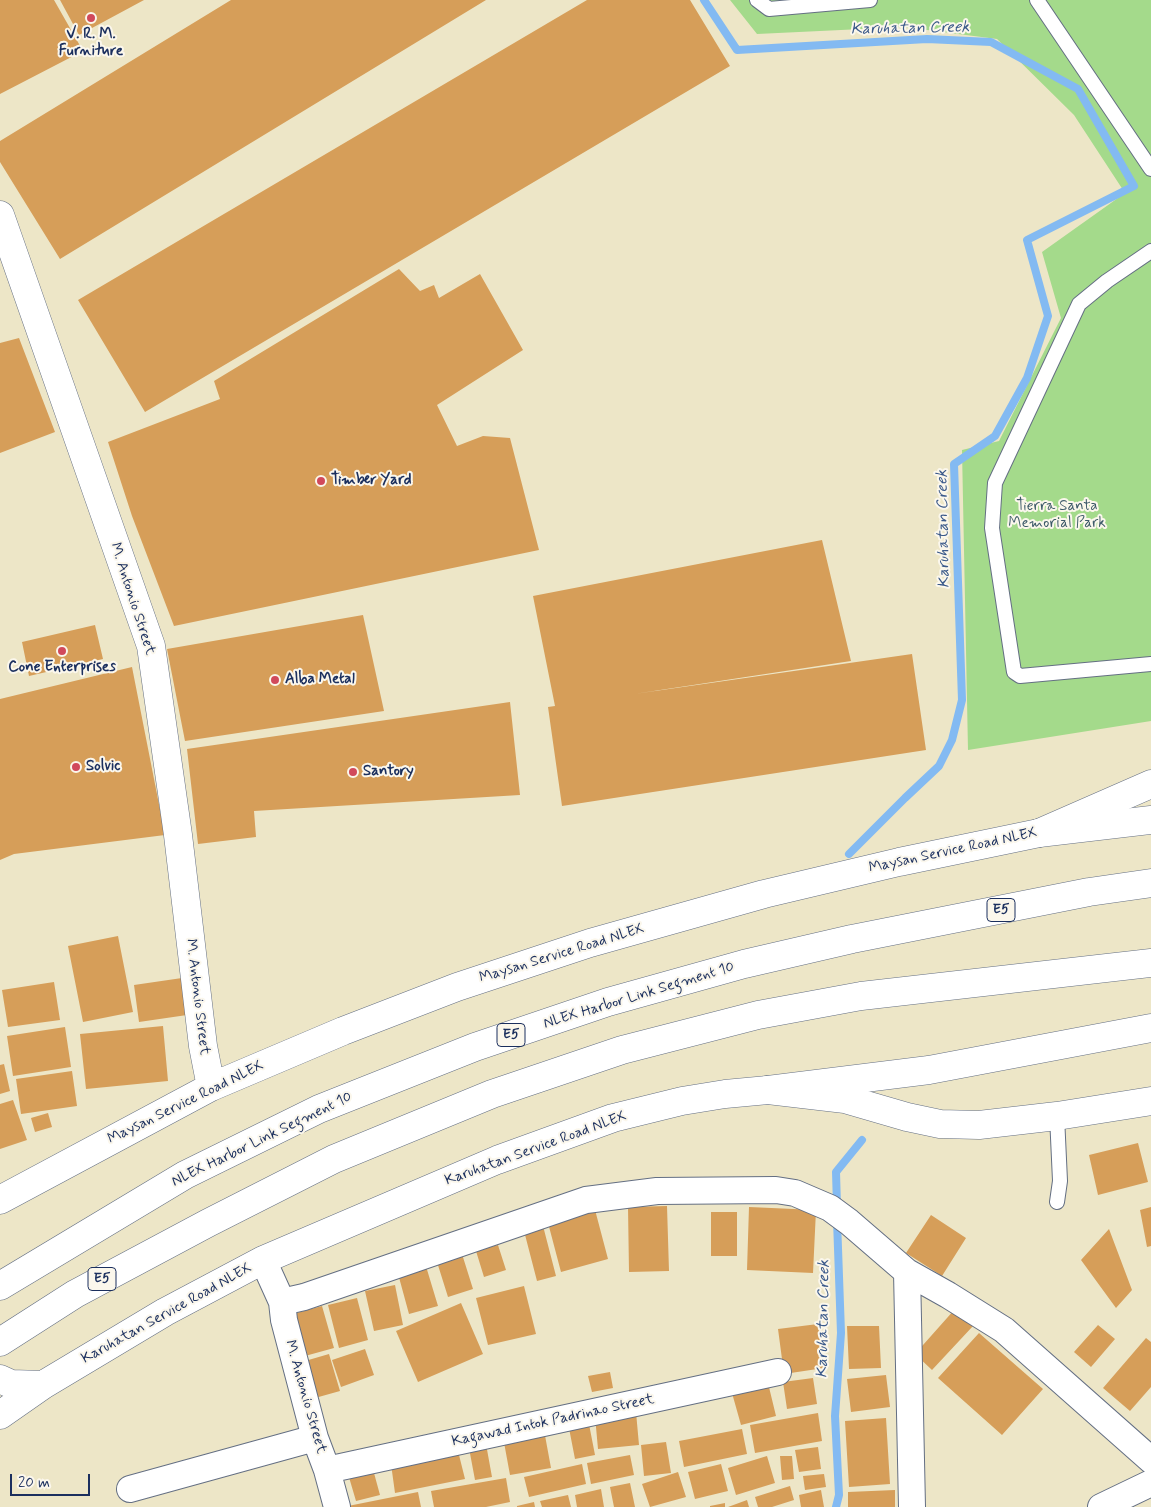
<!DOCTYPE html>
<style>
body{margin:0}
#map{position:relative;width:1151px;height:1507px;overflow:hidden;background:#ede6c7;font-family:Mynerve,sans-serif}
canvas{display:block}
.scale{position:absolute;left:10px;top:1474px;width:80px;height:22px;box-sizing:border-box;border:2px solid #1b2f5e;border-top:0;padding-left:6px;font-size:15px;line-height:18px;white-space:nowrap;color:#1b2f5e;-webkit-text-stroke:4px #fbf7ec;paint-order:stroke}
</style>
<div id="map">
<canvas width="1151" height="1507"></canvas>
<div class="scale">20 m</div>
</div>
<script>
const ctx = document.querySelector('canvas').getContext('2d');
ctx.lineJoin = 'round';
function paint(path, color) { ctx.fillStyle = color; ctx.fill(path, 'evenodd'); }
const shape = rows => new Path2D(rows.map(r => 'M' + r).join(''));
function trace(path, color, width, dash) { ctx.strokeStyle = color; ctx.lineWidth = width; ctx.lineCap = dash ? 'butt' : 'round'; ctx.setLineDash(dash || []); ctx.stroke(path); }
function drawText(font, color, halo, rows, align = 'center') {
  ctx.font = font + ' Mynerve,sans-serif'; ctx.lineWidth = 4; ctx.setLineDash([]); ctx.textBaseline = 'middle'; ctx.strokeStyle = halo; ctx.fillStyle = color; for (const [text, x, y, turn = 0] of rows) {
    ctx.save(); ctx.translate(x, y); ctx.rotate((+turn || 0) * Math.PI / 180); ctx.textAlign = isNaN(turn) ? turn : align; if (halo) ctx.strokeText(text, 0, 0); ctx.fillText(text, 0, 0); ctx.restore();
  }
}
paint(shape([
 [730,0,1151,0,1151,721,968,750,962,450,999,441,1061,318,1042,252,1125,193,1074,115,997,39,904,27,757,34]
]), '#a4da8b');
trace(shape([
 [704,0,737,50,927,39,991,42,1078,89,1134,186,1027,240,1048,316,1027,378,995,436,954,464,962,700,952,740,939,766,905,798,849,854],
 [837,1206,836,1172,862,1140],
 [836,1507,839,1495,835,1416,841,1333,837,1220]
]), '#83baf2', 8);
paint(shape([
 [0,0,54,0,83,51,0,94],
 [60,0,144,0,79,35],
 [231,0,486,0,60,259,0,162,0,141],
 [587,0,690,0,730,66,145,412,78,300],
 [399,269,420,291,434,285,439,298,480,274,523,350,437,405,457,446,483,436,510,438,539,550,174,626,132,516,108,442,220,399,214,381],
 [19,338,55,432,0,453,0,343],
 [822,540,851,661,634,694,912,654,926,750,562,806,548,707,555,706,533,596],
 [363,615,384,711,185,741,167,649],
 [95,625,103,659,29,676,22,642],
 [132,667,165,835,14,854,0,860,0,699],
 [510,702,520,795,254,811,256,837,198,844,187,749],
 [118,936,133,1012,83,1022,68,946],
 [182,978,187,1015,139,1022,134,985],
 [54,982,60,1020,8,1027,2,990],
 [163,1026,168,1081,86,1089,80,1034],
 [65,1027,71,1067,13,1076,7,1036],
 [4,1064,10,1091,0,1094,0,1065],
 [72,1071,77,1106,21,1114,16,1079],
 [13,1100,27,1140,0,1149,0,1104],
 [48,1113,52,1127,35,1132,31,1118],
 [1138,1143,1148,1182,1098,1195,1089,1155],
 [594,1206,608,1259,561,1272,547,1219],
 [667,1206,669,1271,629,1272,628,1207],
 [749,1207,816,1210,813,1273,747,1270],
 [1151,1207,1151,1246,1147,1247,1140,1210],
 [711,1212,737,1212,737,1256,711,1256],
 [931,1215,966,1238,942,1276,906,1253],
 [542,1222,556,1276,537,1281,523,1227],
 [1109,1229,1132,1290,1116,1308,1081,1260],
 [498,1245,506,1270,484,1277,476,1251],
 [462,1254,473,1289,448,1297,437,1262],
 [425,1263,438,1306,409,1314,397,1270],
 [395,1285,403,1325,374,1331,365,1291],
 [524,1286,536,1334,488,1345,476,1298],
 [357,1298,368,1340,339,1348,328,1305],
 [461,1303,483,1354,418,1382,396,1331],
 [322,1306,334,1348,305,1356,293,1314],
 [955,1309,973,1326,932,1370,915,1354],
 [818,1324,824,1368,784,1374,778,1329],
 [1098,1325,1115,1339,1091,1367,1074,1352],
 [847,1326,879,1326,881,1368,849,1369],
 [979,1333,1043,1389,1002,1435,938,1378],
 [1146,1338,1151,1342,1151,1387,1130,1411,1103,1388],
 [365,1349,374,1375,341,1387,332,1360],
 [329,1354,340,1391,315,1398,305,1361],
 [610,1372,613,1388,592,1392,588,1376],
 [886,1375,890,1407,851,1412,847,1379],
 [813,1378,817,1404,787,1409,783,1382],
 [768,1383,776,1416,741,1425,732,1393],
 [636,1412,639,1445,598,1449,595,1416],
 [818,1413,822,1441,755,1453,750,1425],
 [886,1418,890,1484,849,1487,845,1421],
 [588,1419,595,1455,575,1459,568,1423],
 [742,1429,747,1454,684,1467,679,1441],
 [544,1430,551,1468,510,1475,503,1437],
 [666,1442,671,1473,644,1476,641,1445],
 [486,1444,492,1477,475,1480,469,1448],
 [818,1447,821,1469,799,1472,795,1450],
 [458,1451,465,1479,395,1493,391,1464],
 [630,1455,634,1475,591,1484,587,1463],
 [767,1456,775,1483,736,1495,728,1468],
 [780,1456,792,1456,794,1479,782,1480],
 [371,1462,380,1495,356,1501,346,1467],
 [582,1464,586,1484,529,1497,524,1477],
 [721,1464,728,1491,695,1499,688,1472],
 [678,1472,686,1497,650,1507,642,1484],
 [824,1474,826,1487,805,1490,803,1476],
 [506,1478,510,1502,486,1507,434,1507,431,1491],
 [630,1483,635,1507,614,1507,610,1487],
 [790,1486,794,1500,772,1507,758,1507,755,1497],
 [601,1489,604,1507,577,1507,575,1495],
 [821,1490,824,1507,801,1507,799,1495],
 [895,1490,895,1507,848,1507,848,1492],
 [418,1492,421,1507,348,1507,348,1506],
 [568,1495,571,1507,542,1507,540,1501],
 [747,1500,749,1507,728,1507],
 [534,1502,535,1507,517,1507,517,1506],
 [725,1503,725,1507,710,1507,710,1506]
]), '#d69e59');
const lane = shape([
 [757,0,769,9,870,0],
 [1037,0,1151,169],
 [1151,251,1107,281,1079,304,995,483,992,528,1014,672,1020,676,1151,664],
 [1057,1116,1060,1181,1057,1202]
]);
const street = shape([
 [263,1260,282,1302,284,1320,315,1438,327,1470,337,1507],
 [907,1272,912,1507],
 [282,1302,304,1297,586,1200,657,1191,776,1190,795,1193,830,1208,849,1222,907,1272,948,1295,1004,1330,1151,1460],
 [327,1470,778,1372],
 [130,1489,315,1438],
 [1101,1507,1151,1483]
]);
const secondary = shape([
 [0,215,151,646,178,835,203,1046,211,1087],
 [0,1200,211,1087,343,1031,457,987,590,943,764,894,899,862,1039,833,1151,784],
 [0,1379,11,1384,43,1385],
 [0,1415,43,1385,165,1312,263,1260,497,1160,613,1118,682,1101,725,1094,768,1090,845,1099,907,1117,940,1124,979,1125,1057,1116,1151,1101]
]);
const highway = shape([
 [1039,833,1151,820],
 [768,1090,929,1070,1151,1028],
 [0,1286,185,1175,319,1109,475,1047,608,1002,744,964,852,939,1089,892,1151,883],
 [0,1342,75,1294,208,1223,334,1159,492,1094,622,1050,758,1015,861,996,1151,963]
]);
trace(lane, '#646f83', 16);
trace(street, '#646f83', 28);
trace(secondary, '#646f83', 29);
trace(highway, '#646f83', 29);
trace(lane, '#fff', 14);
trace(street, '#fff', 26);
trace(secondary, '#fff', 28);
trace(highway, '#fff', 28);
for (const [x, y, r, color] of [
 [91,18,5,"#d1495b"],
 [321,481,5,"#d1495b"],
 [62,651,5,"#d1495b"],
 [275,680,5,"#d1495b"],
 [76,767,5,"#d1495b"],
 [353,772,5,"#d1495b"]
]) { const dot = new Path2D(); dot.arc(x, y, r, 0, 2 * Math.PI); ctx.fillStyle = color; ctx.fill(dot); trace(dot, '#fbf7ec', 2); }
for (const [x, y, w] of [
 [1001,910,28],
 [511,1035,28],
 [102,1279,28]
]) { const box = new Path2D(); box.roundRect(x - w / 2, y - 11.5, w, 23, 4); ctx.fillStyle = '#fbf7ec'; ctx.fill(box); trace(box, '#1b2f5e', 1); }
drawText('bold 14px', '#1b2f5e', null, [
 ["E5",1001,910],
 ["E5",511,1035],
 ["E5",102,1279]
]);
drawText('bold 15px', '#1b2f5e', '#fbf7ec', [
 ["V. R. M.",91,35,"center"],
 ["Furniture",91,52,"center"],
 ["Timber Yard",331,481],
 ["Cone Enterprises",62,668,"center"],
 ["Alba Metal",285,680],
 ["Solvic",86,767],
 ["Santory",363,772]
], 'left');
drawText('15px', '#3d5a69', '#fbf7ec', [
 ["Tierra Santa",1057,507],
 ["Memorial Park",1057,524]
]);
drawText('15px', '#1b2f5e', '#fbf7ec', [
 ["M. Antonio Street",132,599,72],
 ["Maysan Service Road NLEX",953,851,-12],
 ["Maysan Service Road NLEX",562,954,-17],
 ["NLEX Harbor Link Segment 10",639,996,-17],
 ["M. Antonio Street",197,997,83],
 ["Maysan Service Road NLEX",186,1103,-26],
 ["NLEX Harbor Link Segment 10",262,1140,-26],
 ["Karuhatan Service Road NLEX",536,1149,-20],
 ["Karuhatan Service Road NLEX",167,1314,-29],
 ["M. Antonio Street",305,1397,74],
 ["Kagawad Intok Padrinao Street",553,1421,-12]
]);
drawText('italic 16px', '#3a598a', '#fbf7ec', [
 ["Karuhatan Creek",910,29,-1],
 ["Karuhatan Creek",944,529,-91],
 ["Karuhatan Creek",824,1319,-89]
]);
</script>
